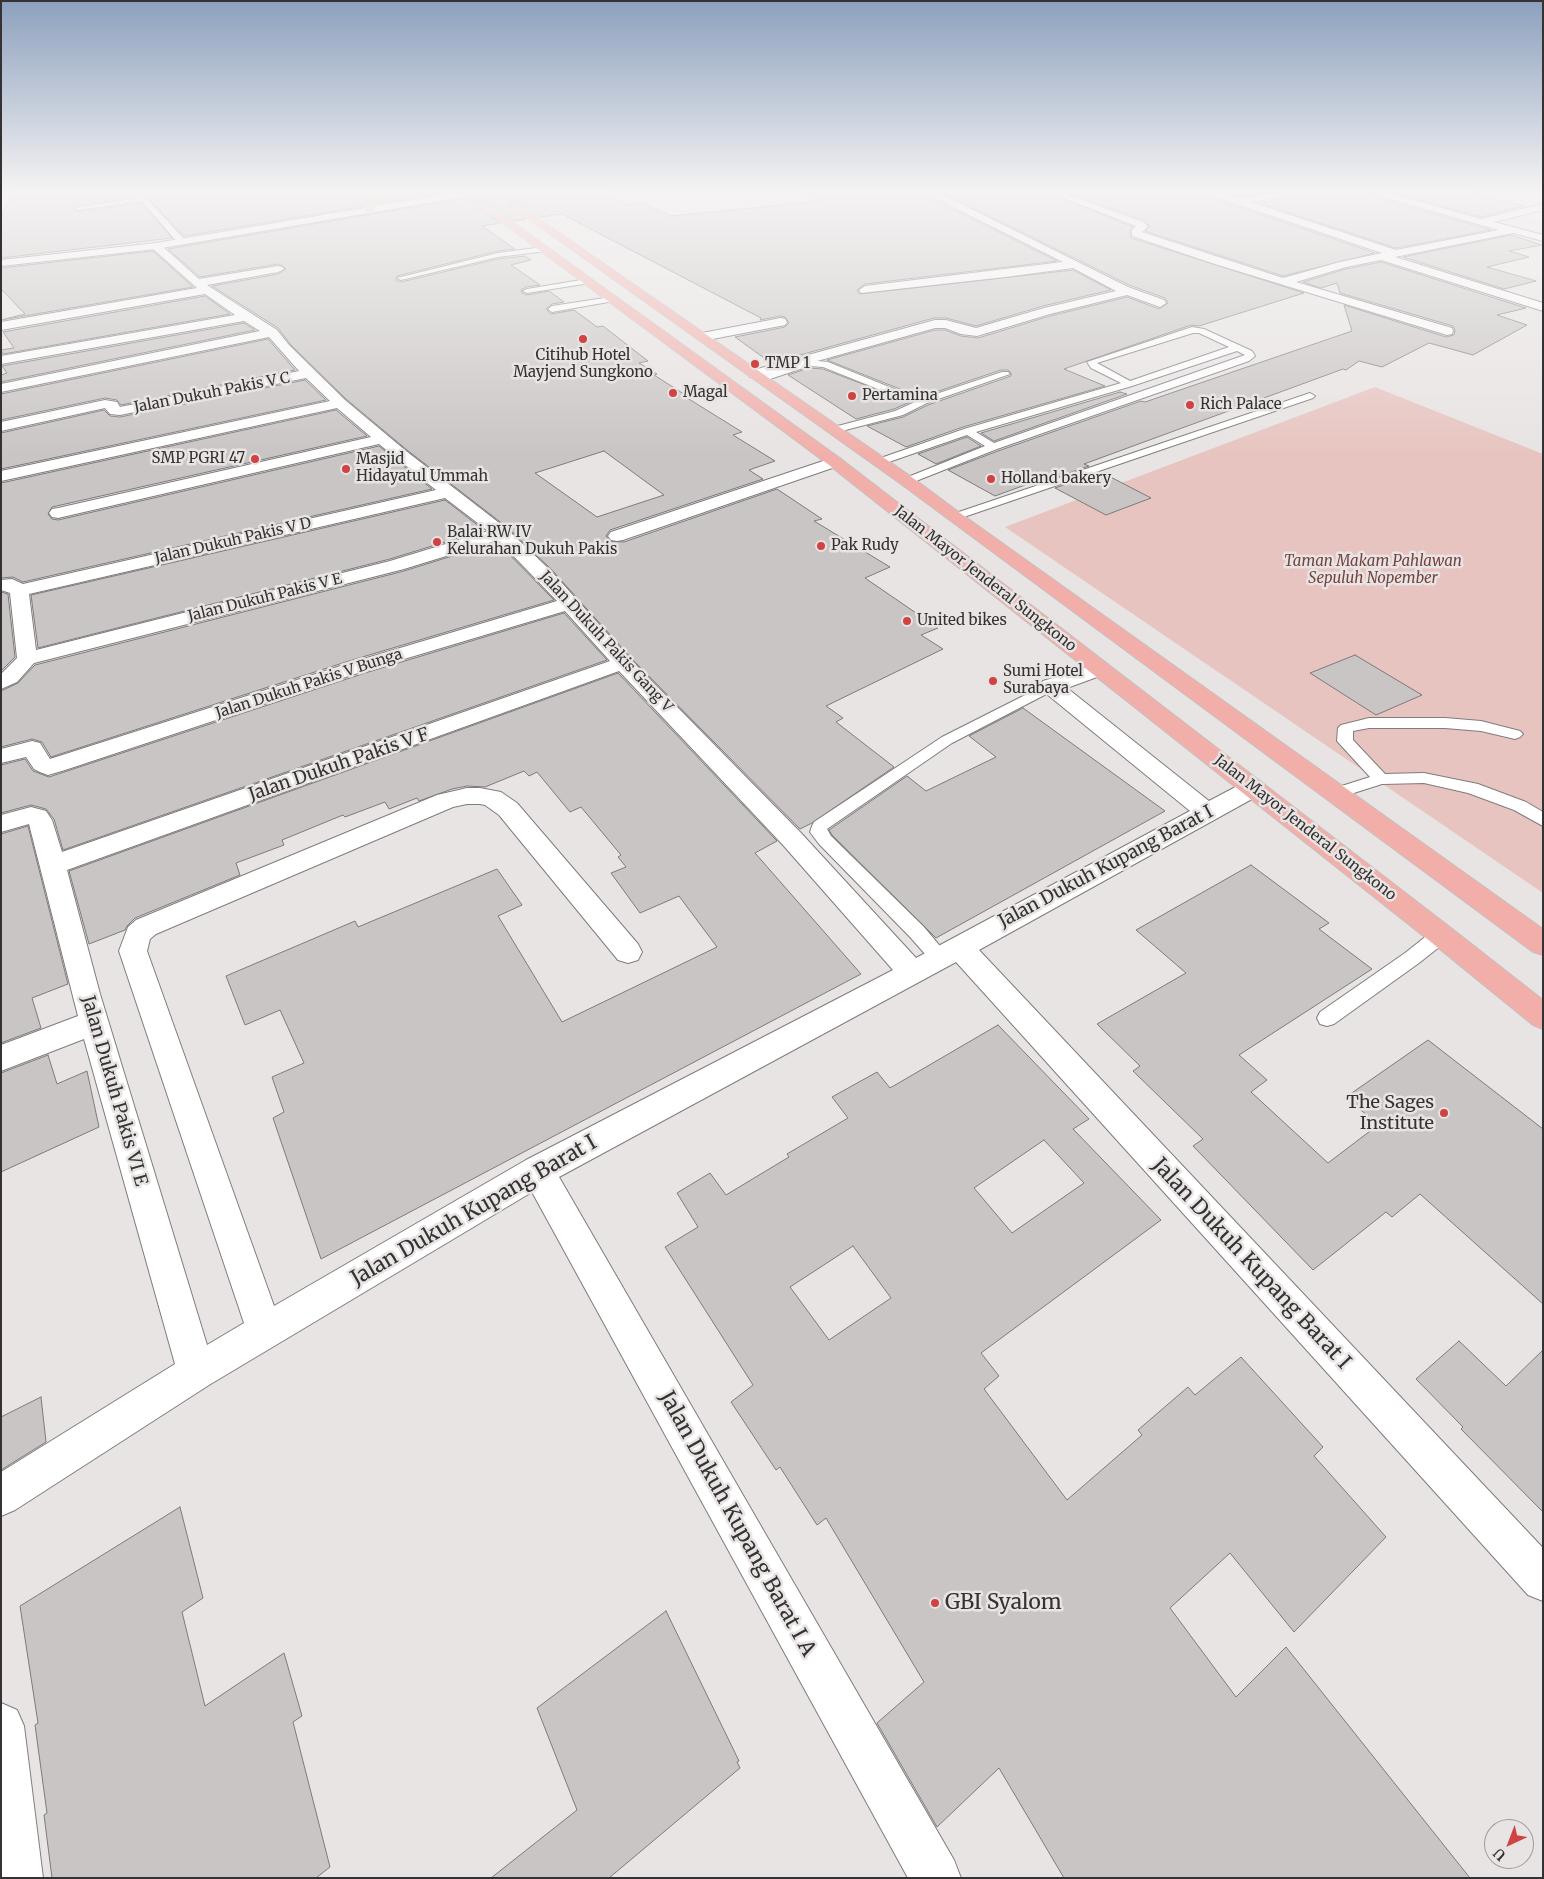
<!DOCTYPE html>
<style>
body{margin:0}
#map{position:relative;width:1544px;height:1879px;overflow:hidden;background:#e9e4e4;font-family:Merriweather,serif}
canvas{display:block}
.frame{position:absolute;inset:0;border:2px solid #343232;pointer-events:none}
.north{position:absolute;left:1484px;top:1819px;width:50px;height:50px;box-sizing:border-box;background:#e9e4e4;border:1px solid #a19d9d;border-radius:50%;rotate:223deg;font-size:14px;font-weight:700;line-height:20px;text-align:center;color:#343232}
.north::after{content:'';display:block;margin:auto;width:18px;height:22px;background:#d14242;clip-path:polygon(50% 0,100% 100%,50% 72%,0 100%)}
</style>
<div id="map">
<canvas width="1544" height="1879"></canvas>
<div class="frame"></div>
<div class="north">U</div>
</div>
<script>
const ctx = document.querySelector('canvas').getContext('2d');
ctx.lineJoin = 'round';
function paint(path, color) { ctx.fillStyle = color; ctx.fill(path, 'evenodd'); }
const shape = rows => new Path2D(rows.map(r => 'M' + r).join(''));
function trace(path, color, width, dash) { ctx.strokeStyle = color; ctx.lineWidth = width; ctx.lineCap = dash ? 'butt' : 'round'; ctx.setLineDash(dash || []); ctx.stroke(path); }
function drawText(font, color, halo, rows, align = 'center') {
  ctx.font = font + ' Merriweather,serif'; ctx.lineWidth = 5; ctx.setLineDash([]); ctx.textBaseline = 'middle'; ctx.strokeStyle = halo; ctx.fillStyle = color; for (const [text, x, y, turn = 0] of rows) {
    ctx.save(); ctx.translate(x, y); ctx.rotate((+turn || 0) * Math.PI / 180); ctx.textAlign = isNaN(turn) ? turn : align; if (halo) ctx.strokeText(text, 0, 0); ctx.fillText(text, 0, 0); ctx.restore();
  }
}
paint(shape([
 [1375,387,1543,454,1543,893,1005,527]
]), '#e7c4c0');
const building = shape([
 [21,192,132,192,135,197,75,206,73,208,78,212,141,203,172,238,1,258,1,217,12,194,21,192],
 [142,192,373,192,365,206,184,236,142,192],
 [387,192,451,192,380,203,387,192],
 [482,192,607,192,627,205,643,203,671,216,820,201,800,192,924,192,926,196,1057,261,865,284,857,290,859,294,1073,270,1111,290,1043,306,976,326,946,318,934,318,771,363,735,337,785,327,789,323,785,317,781,316,760,320,761,318,562,214,540,217,514,200,510,202,511,209,526,219,515,221,478,195,482,192],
 [941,192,1046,192,1133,227,1130,230,1131,238,1304,293,1199,326,1191,325,1064,369,1105,386,963,427,906,447,867,426,903,417,928,405,1011,376,1011,373,1008,370,1001,370,924,396,900,389,827,360,935,330,945,330,961,336,978,338,1050,316,1127,297,1159,309,1168,303,1165,298,1129,285,941,192],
 [1066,192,1204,192,1206,196,1375,253,1283,276,1145,231,1150,226,1144,220,1066,192],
 [1223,192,1272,192,1240,197,1223,192],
 [1296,192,1374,192,1378,198,1491,230,1396,248,1259,203,1293,197,1296,192],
 [1392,192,1467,192,1525,206,1481,217,1392,192],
 [466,198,500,223,482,226,515,249,498,251,397,276,396,280,401,282,498,259,525,256,531,260,511,265,540,285,526,287,521,290,522,293,527,295,549,291,564,302,552,304,547,308,547,310,551,314,574,310,597,327,603,326,648,361,639,363,657,374,654,375,687,396,684,396,742,432,733,435,775,461,749,470,763,479,610,530,606,536,610,541,624,542,777,489,822,519,814,521,890,567,865,578,938,628,921,635,943,649,826,706,843,718,836,722,894,767,812,823,800,829,631,658,552,570,508,528,407,450,346,399,290,344,278,328,212,286,278,274,286,269,283,266,278,264,200,277,168,249,466,198],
 [604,451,664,495,597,517,535,473,604,451],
 [1511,235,1542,245,1509,251,1529,257,1487,267,1536,281,1504,289,1403,257,1511,235],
 [153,251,193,287,1,320,25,314,1,289,1,268,153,251],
 [1381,262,1526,308,1497,315,1527,325,1473,355,1429,343,1382,367,1359,361,1346,370,1343,369,1084,464,1089,466,1043,482,1039,480,995,496,948,470,998,451,1141,401,1145,402,1352,331,1344,305,1446,337,1454,335,1455,330,1453,326,1340,293,1337,283,1321,288,1303,282,1346,269,1381,262],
 [205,296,230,314,3,354,1,350,14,348,3,332,205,296],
 [244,323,255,330,1,382,1,375,7,373,2,366,244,323],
 [268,339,295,370,121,405,117,400,105,398,1,420,1,394,268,339],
 [809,368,823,369,910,402,894,409,856,419,788,375,809,368],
 [305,380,326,400,1,469,1,433,104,410,110,416,120,417,305,380],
 [1120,392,1127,394,994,441,981,433,1120,392],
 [336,410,367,436,52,507,48,514,52,519,58,520,379,446,432,489,23,582,13,577,1,578,1,483,336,410],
 [967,437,981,446,936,464,918,454,967,437],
 [1101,472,1151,498,1106,515,1055,488,1101,472],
 [445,500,484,530,390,559,38,648,31,595,445,500],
 [497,542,554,600,349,661,51,757,42,742,32,739,1,747,1,691,18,683,35,665,404,571,497,542],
 [1,592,8,594,15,657,1,671,1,592],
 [564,613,607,660,63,850,54,819,46,809,31,805,1,813,1,765,25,759,33,771,49,777,365,673,564,613],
 [1355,655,1422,695,1376,715,1310,673,1355,655],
 [618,673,777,841,755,853,861,974,321,1259,273,1118,284,1112,272,1077,304,1063,280,1010,245,1025,226,976,355,921,358,927,497,869,522,905,498,916,562,1022,717,947,679,896,640,913,611,873,626,867,618,857,621,855,581,807,570,812,537,772,529,776,524,771,485,787,467,786,452,789,419,801,417,798,389,809,385,802,345,817,343,815,282,840,284,845,236,863,240,875,135,918,127,926,125,930,89,944,69,871,618,673],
 [1023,708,1165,811,936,938,832,835,829,830,907,776,926,791,996,757,969,736,1023,708],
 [28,826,68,984,32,998,41,1028,1,1043,1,834,28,826],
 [1251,865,1329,923,1319,929,1372,969,1239,1055,1267,1080,1251,1092,1328,1163,1378,1125,1346,1097,1428,1040,1543,1129,1543,1304,1420,1194,1392,1217,1386,1212,1313,1270,1193,1146,1203,1139,1133,1071,1140,1066,1097,1024,1186,973,1136,930,1251,865],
 [998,1025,1089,1119,1073,1129,1161,1220,981,1353,999,1376,984,1389,1067,1500,1142,1435,1138,1430,1188,1387,1195,1395,1241,1357,1323,1447,1314,1456,1386,1537,1294,1632,1230,1553,1170,1608,1236,1697,1286,1647,1470,1878,1064,1878,999,1768,937,1827,877,1723,924,1682,826,1518,817,1525,780,1467,776,1470,731,1402,753,1385,665,1247,698,1227,677,1193,710,1173,726,1195,789,1157,787,1154,848,1118,832,1097,877,1072,890,1088,998,1025],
 [1044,1140,1084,1183,1012,1233,974,1188,1044,1140],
 [853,1246,891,1298,829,1340,790,1287,853,1246],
 [48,1055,57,1084,87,1071,99,1127,1,1172,1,1073,48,1055],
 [1459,1341,1506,1386,1543,1350,1543,1512,1461,1429,1463,1427,1416,1379,1459,1341],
 [41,1397,46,1442,1,1470,1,1417,41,1397],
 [180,1507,203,1598,182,1612,205,1706,284,1653,302,1716,293,1722,330,1867,316,1878,52,1878,44,1815,47,1813,35,1725,38,1723,20,1606,180,1507],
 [666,1611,739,1761,737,1762,740,1768,609,1878,491,1878,577,1810,537,1708,666,1611]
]);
paint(building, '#c9c5c4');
trace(building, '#7e7a7a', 1);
const service = shape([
 [134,192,140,192,146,198,184,239,184,243,178,243,142,201,78,210,75,208,139,198,134,192],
 [543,247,546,247,546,251,498,257,401,280,397,278,498,253,543,247],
 [587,279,591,281,590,283,527,293,523,291,527,289,587,279],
 [611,297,615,299,614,301,552,312,548,309,552,306,611,297],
 [1192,327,1204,329,1252,351,1255,356,1249,361,997,449,911,483,907,484,901,481,903,479,985,446,967,435,883,464,875,464,874,462,875,460,964,429,1121,383,1091,368,1087,362,1192,327],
 [1193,333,1199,333,1229,347,1130,381,1097,363,1193,333],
 [1237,351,1245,355,994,443,976,432,1132,386,1237,351],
 [808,360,828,362,899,391,924,398,1002,372,1008,372,1010,374,927,403,903,415,834,433,829,430,830,428,895,411,915,402,893,395,823,367,809,366,761,382,756,379,808,360],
 [1310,393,1315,396,1313,398,958,519,950,519,948,517,950,515,1310,393],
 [1051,682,1056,683,1058,686,1056,689,952,743,827,829,831,836,924,927,950,958,947,963,940,965,933,963,910,937,819,844,810,832,812,826,814,822,942,737,1051,682],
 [1369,718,1445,718,1481,721,1520,731,1523,734,1520,737,1515,739,1481,731,1445,728,1369,728,1353,731,1353,740,1385,774,1424,773,1478,784,1526,802,1543,812,1543,826,1514,810,1468,793,1424,783,1382,784,1335,799,1329,798,1327,794,1329,790,1370,777,1337,741,1338,728,1341,725,1369,718],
 [1441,928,1448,930,1450,935,1448,940,1419,963,1334,1024,1327,1026,1320,1024,1317,1018,1320,1012,1405,953,1434,930,1441,928]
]);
const minor = shape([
 [926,192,937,192,1128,287,1164,300,1166,303,1160,307,1127,295,1050,314,977,336,961,334,945,328,935,328,760,377,750,377,748,374,750,371,935,320,946,320,976,328,1044,308,1116,291,1073,268,1005,277,861,293,859,290,865,286,1063,262,927,194,926,192],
 [1048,192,1061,192,1143,222,1148,226,1142,232,1283,278,1340,262,1382,253,1207,194,1206,192,1218,192,1240,199,1281,192,1294,192,1293,195,1251,202,1396,250,1499,230,1379,196,1376,192,1386,192,1481,219,1543,204,1543,210,1494,222,1543,235,1543,241,1513,233,1395,257,1543,303,1543,311,1381,260,1346,267,1296,282,1452,328,1453,331,1452,334,1447,335,1215,264,1132,236,1132,230,1136,226,1048,192],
 [156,243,160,244,199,279,278,266,282,267,284,269,278,272,207,285,277,330,289,345,345,400,406,451,507,529,551,571,630,659,801,833,916,958,1190,811,1043,691,1040,686,1043,681,1094,665,1101,663,1108,665,1111,669,1108,673,1067,688,1209,801,1245,782,1253,780,1261,782,1265,788,1261,794,979,950,1543,1548,1543,1601,1528,1595,956,962,559,1177,954,1860,961,1878,908,1878,532,1192,209,1385,15,1510,1,1516,1,1472,175,1364,84,1039,1,1071,1,1045,78,1016,29,824,1,832,1,815,31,807,46,811,52,820,62,852,610,661,565,611,364,671,65,770,48,775,40,772,34,769,26,757,1,763,1,749,32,741,40,743,50,759,53,758,350,663,557,601,498,540,404,569,34,663,17,682,1,689,1,674,17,658,10,593,1,590,1,580,12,579,23,584,436,490,379,444,58,518,52,517,49,513,52,509,58,508,371,437,337,408,1,481,1,471,330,401,306,378,120,415,110,414,105,408,1,431,1,422,105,400,117,402,120,407,299,371,269,337,1,392,1,384,260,331,244,321,1,364,1,356,235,315,205,294,1,330,1,322,197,288,152,248,151,246,152,244,156,243],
 [445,498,488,531,390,561,36,650,29,594,445,498],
 [619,671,783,845,893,970,526,1160,274,1306,147,951,150,939,156,934,453,807,467,804,480,804,485,805,499,815,618,960,628,963,638,960,642,952,638,944,517,803,501,792,480,788,467,788,437,795,136,920,128,927,119,951,244,1323,207,1345,100,994,67,870,619,671],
 [781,318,785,319,787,322,785,325,702,341,696,337,702,333,781,318],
 [835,457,841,459,843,462,841,465,623,540,617,541,611,540,608,536,611,532,835,457],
 [1,1703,17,1710,24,1726,43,1878,1,1878,1,1703]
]);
const tertiary = shape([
 [460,192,480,192,475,195,156,249,1,266,1,260,156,243,460,192]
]);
const primary = shape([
 [375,192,385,192,373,212,367,212,365,210,375,192],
 [461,192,471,192,841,459,1451,928,1543,1000,1543,1029,1533,1025,1431,942,829,465,461,192],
 [515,202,913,478,960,513,1543,929,1543,955,1533,952,901,484,512,207,512,203,515,202]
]);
trace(service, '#807c7c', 2);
trace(minor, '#807c7c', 2);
trace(tertiary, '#807c7c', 2);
trace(primary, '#c2c2c2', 2);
paint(service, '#fff');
paint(minor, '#fff');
paint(tertiary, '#fff');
paint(primary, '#f2afaa');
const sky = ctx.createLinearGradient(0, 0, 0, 455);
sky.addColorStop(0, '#8ca0be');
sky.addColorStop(0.42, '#f5f3f3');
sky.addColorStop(1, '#f5f3f300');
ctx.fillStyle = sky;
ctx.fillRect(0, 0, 1544, 455);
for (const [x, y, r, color] of [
 [583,339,5,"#d14242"],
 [755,364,5,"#d14242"],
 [673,393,5,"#d14242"],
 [852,396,5,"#d14242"],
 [1190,405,5,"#d14242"],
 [255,459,5,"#d14242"],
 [346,469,5,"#d14242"],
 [991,479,5,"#d14242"],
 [437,542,5,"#d14242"],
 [821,546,5,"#d14242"],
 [907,621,5,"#d14242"],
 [993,681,5,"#d14242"],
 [1444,1113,5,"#d14242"],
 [935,1603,5,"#d14242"]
]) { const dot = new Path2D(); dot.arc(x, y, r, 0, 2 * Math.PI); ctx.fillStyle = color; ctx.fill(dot); trace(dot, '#e9e4e4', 2); }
drawText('15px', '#343232', '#e9e4e4', [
 ["Citihub Hotel",583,356,"center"],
 ["Mayjend Sungkono",583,373,"center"],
 ["TMP 1",765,364],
 ["Magal",683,393],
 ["Pertamina",862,396],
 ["Rich Palace",1200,405],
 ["SMP PGRI 47",245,459,"right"],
 ["Masjid",356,460],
 ["Hidayatul Ummah",356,477],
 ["Holland bakery",1001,479],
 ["Balai RW IV",447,533],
 ["Kelurahan Dukuh Pakis",447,550],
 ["Pak Rudy",831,546],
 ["United bikes",917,621],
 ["Sumi Hotel",1003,672],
 ["Surabaya",1003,689]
], 'left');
drawText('15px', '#343232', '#e9e4e4', [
 ["Jalan Dukuh Pakis V C",212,393,-11],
 ["Jalan Dukuh Pakis V D",233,541,-13],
 ["Jalan Mayor Jenderal Sungkono",985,579,38],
 ["Jalan Dukuh Pakis V E",265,598,-14],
 ["Jalan Dukuh Pakis Gang V",606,642,47],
 ["Jalan Dukuh Pakis V Bunga",309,684,-18],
 ["Jalan Mayor Jenderal Sungkono",1305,828,38]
]);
drawText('italic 15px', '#76433f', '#e9e4e4', [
 ["Taman Makam Pahlawan",1373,562],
 ["Sepuluh Nopember",1373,579]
]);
drawText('18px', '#343232', '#e9e4e4', [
 ["Jalan Dukuh Pakis V F",339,765,-19],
 ["Jalan Dukuh Kupang Barat I",1106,867,-28],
 ["Jalan Dukuh Pakis VI E",114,1091,74]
]);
drawText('18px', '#343232', '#e9e4e4', [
 ["The Sages",1434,1103],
 ["Institute",1434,1124]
], 'right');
drawText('21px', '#343232', '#e9e4e4', [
 ["Jalan Dukuh Kupang Barat I",474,1211,-30],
 ["Jalan Dukuh Kupang Barat I",1251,1264,47],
 ["Jalan Dukuh Kupang Barat I A",737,1524,61]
]);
drawText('21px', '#343232', '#e9e4e4', [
 ["GBI Syalom",945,1603]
], 'left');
</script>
